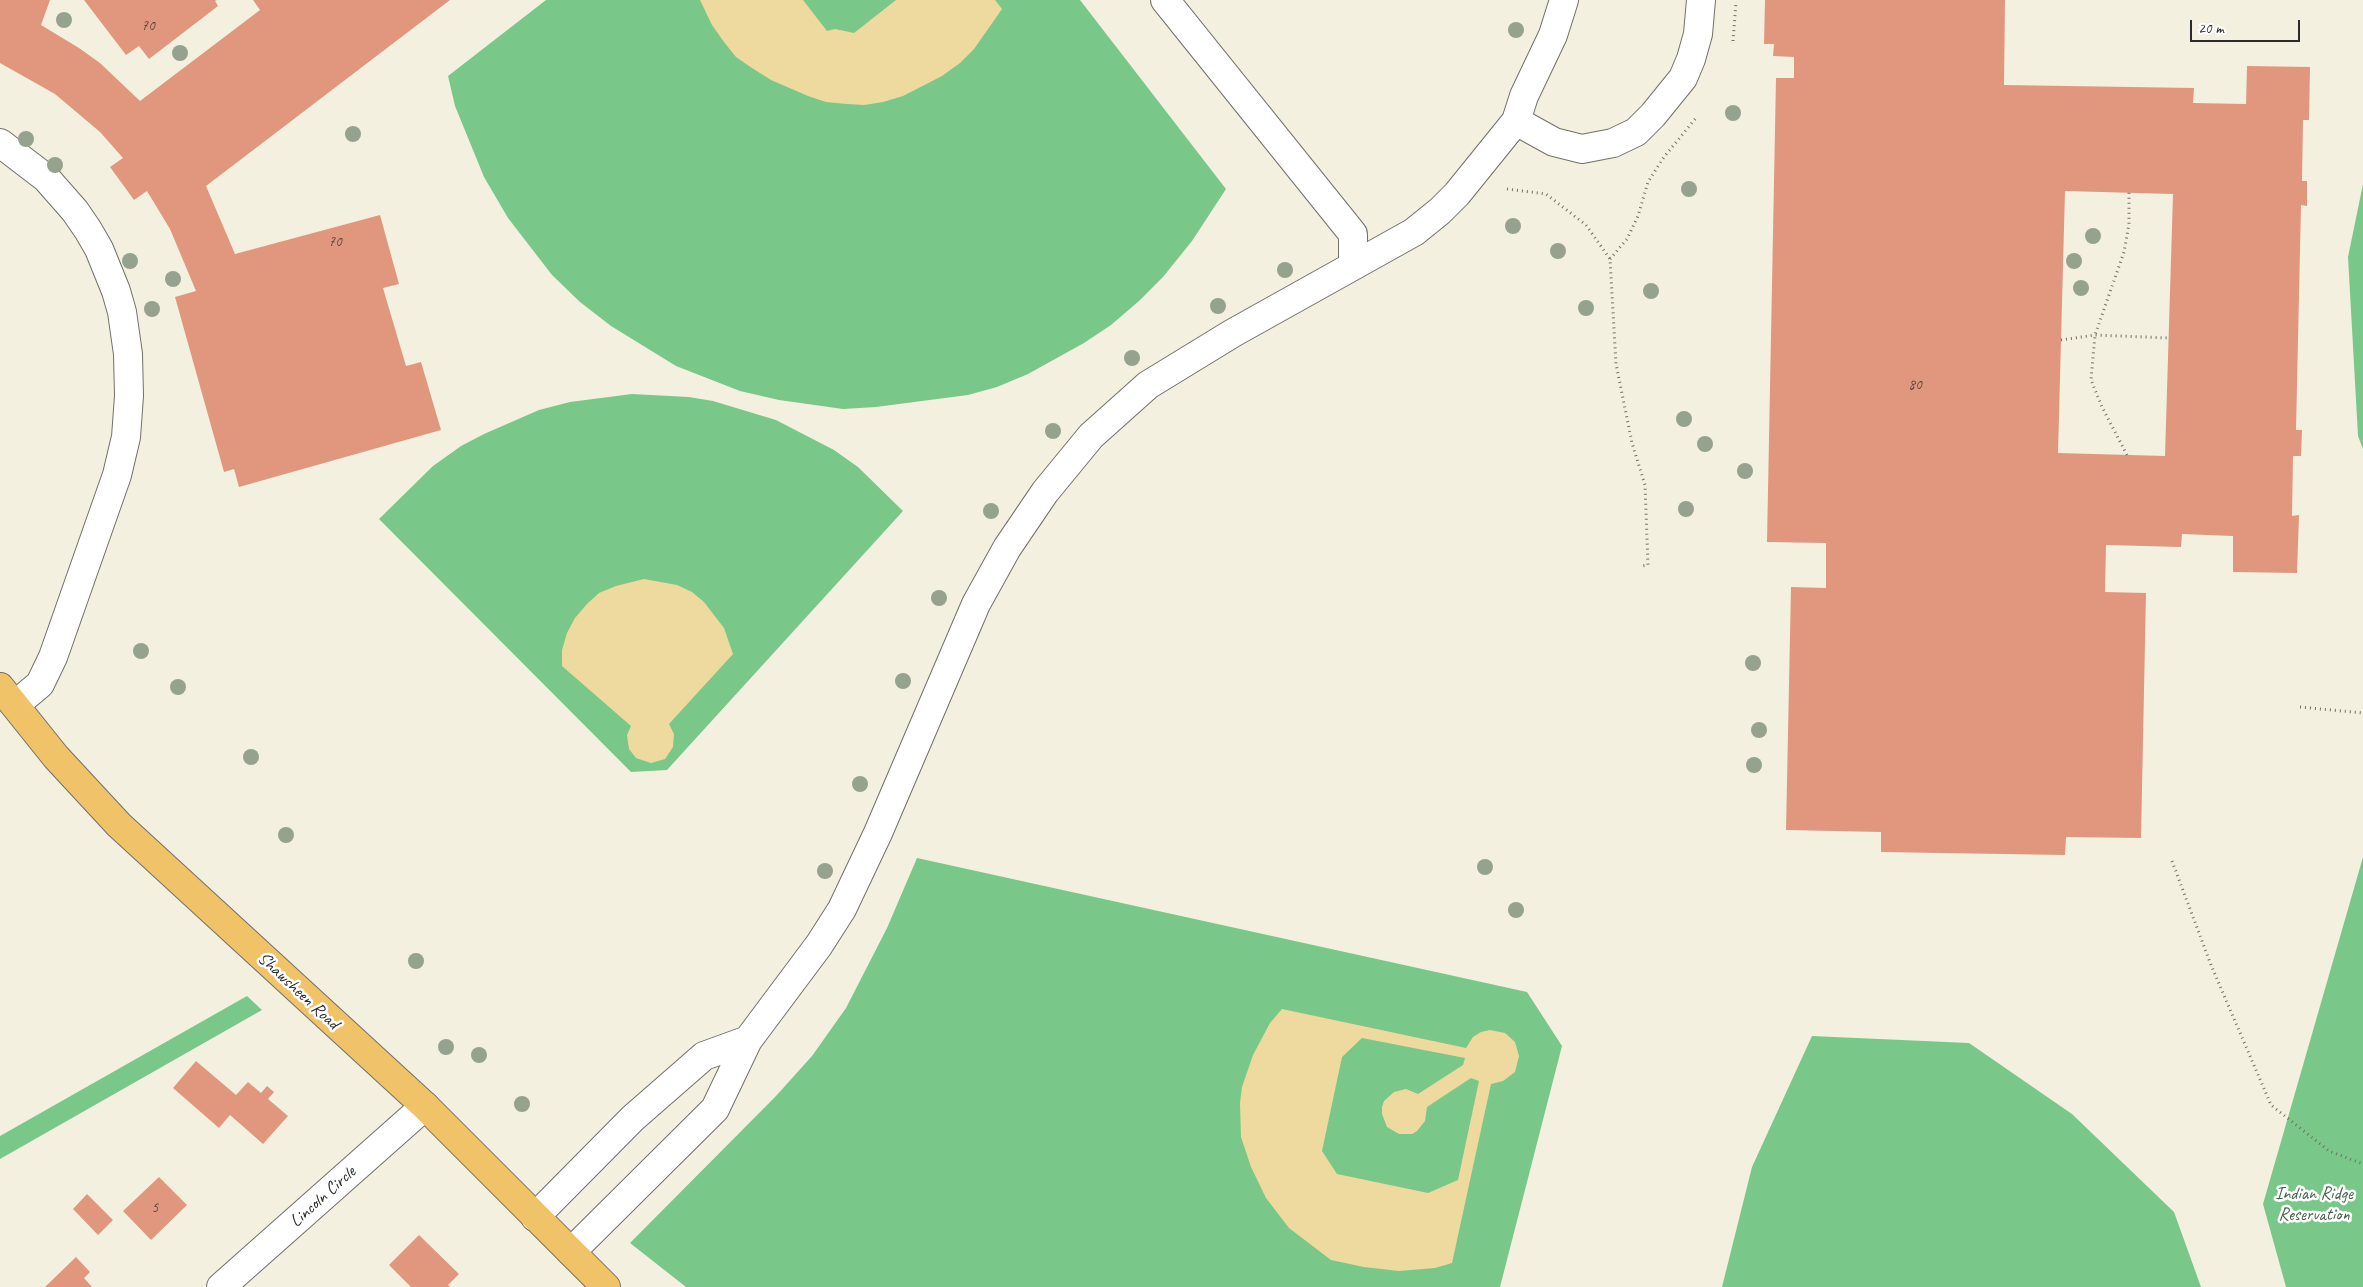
<!DOCTYPE html>
<style>
body{margin:0}
#map{position:relative;width:2363px;height:1287px;overflow:hidden;background:#f4f0df;font-family:Caveat,sans-serif}
canvas{display:block}
.scale{position:absolute;left:2190px;top:20px;width:110px;height:22px;box-sizing:border-box;border:2px solid #2b2b2b;border-top:0;padding-left:6px;font-size:15px;line-height:18px;white-space:nowrap;color:#2b2b2b;-webkit-text-stroke:4px #fff;paint-order:stroke}
</style>
<div id="map">
<canvas width="2363" height="1287"></canvas>
<div class="scale">20 m</div>
</div>
<script>
const ctx = document.querySelector('canvas').getContext('2d');
ctx.lineJoin = 'round';
function paint(path, color) { ctx.fillStyle = color; ctx.fill(path, 'evenodd'); }
const shape = rows => new Path2D(rows.map(r => 'M' + r).join(''));
function trace(path, color, width, dash) { ctx.strokeStyle = color; ctx.lineWidth = width; ctx.lineCap = dash ? 'butt' : 'round'; ctx.setLineDash(dash || []); ctx.stroke(path); }
function drawText(font, color, halo, rows, align = 'center') {
  ctx.font = font + ' Caveat,sans-serif'; ctx.lineWidth = 5; ctx.setLineDash([]); ctx.textBaseline = 'middle'; ctx.strokeStyle = halo; ctx.fillStyle = color; for (const [text, x, y, turn = 0] of rows) {
    ctx.save(); ctx.translate(x, y); ctx.rotate((+turn || 0) * Math.PI / 180); ctx.textAlign = isNaN(turn) ? turn : align; if (halo) ctx.strokeText(text, 0, 0); ctx.fillText(text, 0, 0); ctx.restore();
  }
}
paint(shape([
 [546,0,1080,0,1226,189,1192,241,1163,277,1139,301,1111,325,1084,343,1028,374,997,387,968,395,876,407,843,409,779,400,740,391,676,366,611,326,580,302,552,275,508,218,484,177,455,106,448,76],
 [2363,184,2363,449,2358,436,2348,257],
 [632,394,689,397,713,401,776,420,834,450,858,467,903,511,667,770,631,772,379,519,433,466,461,446,484,434,539,410,570,402],
 [2363,857,2363,1287,2286,1287,2263,1204],
 [917,858,1527,992,1562,1046,1500,1287,686,1287,630,1243,776,1096,812,1056,846,1008,887,928],
 [247,996,262,1010,0,1159,0,1136],
 [1812,1036,1969,1043,2072,1114,2174,1212,2201,1287,1722,1287,1752,1167]
]), '#7ac889');
paint(shape([
 [700,0,803,0,827,31,835,29,854,33,896,0,995,0,1002,9,974,49,960,63,942,76,903,96,883,102,864,105,847,104,826,102,808,96,771,80,752,68,736,57,724,42,712,25],
 [644,579,677,585,692,592,704,602,724,628,733,654,669,724,674,734,673,747,665,759,651,763,636,758,629,749,627,735,631,726,562,666,562,650,567,633,575,618,587,604,599,593,616,586],
 [1282,1009,1466,1048,1473,1037,1481,1032,1490,1030,1505,1033,1515,1042,1519,1056,1515,1072,1503,1081,1491,1084,1452,1263,1435,1268,1399,1271,1364,1267,1331,1260,1289,1228,1266,1198,1251,1167,1241,1137,1240,1103,1242,1087,1253,1055,1270,1023],
 [1362,1038,1465,1058,1463,1065,1418,1094,1406,1089,1394,1092,1384,1101,1382,1107,1382,1114,1387,1127,1399,1134,1412,1134,1417,1131,1425,1121,1427,1107,1471,1078,1479,1081,1458,1180,1428,1193,1337,1174,1322,1151,1342,1057]
]), '#eeda9e');
paint(shape([
 [0,0,50,0,41,25,79,48,100,63,140,101,260,10,253,0,450,0,206,186,235,254,380,215,399,284,383,288,406,366,421,362,441,430,239,487,234,469,224,472,175,297,196,291,170,229,147,191,134,200,110,167,123,158,100,132,55,94,0,63],
 [84,0,217,0,215,1,218,6,149,59,139,46,126,55],
 [1765,0,2005,0,2004,85,2194,88,2193,103,2246,104,2247,66,2310,67,2309,120,2303,120,2302,181,2307,181,2307,206,2301,205,2296,430,2302,430,2301,456,2293,456,2292,516,2299,515,2297,573,2233,572,2233,536,2182,534,2181,547,2106,545,2105,592,2146,593,2141,838,2066,837,2065,855,1881,852,1881,832,1786,830,1791,587,1826,588,1826,543,1767,542,1776,78,1794,78,1794,57,1773,56,1774,44,1764,44],
 [2065,191,2173,194,2165,456,2058,453],
 [196,1061,236,1095,248,1082,261,1093,267,1086,274,1092,268,1099,288,1116,263,1144,230,1115,219,1128,173,1088],
 [159,1177,187,1205,151,1240,123,1211],
 [87,1194,113,1220,98,1235,73,1209],
 [419,1235,459,1274,448,1285,450,1287,411,1287,389,1265],
 [76,1257,90,1272,84,1278,92,1287,45,1287]
]), '#e0977e');
const minor = shape([
 [1165,0,1353,234,1353,266],
 [1516,121,1554,142,1582,149,1613,143,1636,132,1653,115,1683,78,1691,59,1698,34,1701,0],
 [0,143,46,178,75,211,88,230,99,249,116,291,122,312,128,354,129,396,126,437,117,475,53,657,40,684,15,705],
 [535,1217,633,1118,704,1056,748,1040],
 [571,1252,715,1109,748,1040,819,945,842,909,878,833,976,604,1007,548,1045,492,1091,436,1148,385,1233,333,1414,232,1440,211,1457,194,1516,121,1524,96,1553,35,1564,0],
 [221,1287,425,1106]
]);
const major = shape([
 [0,687,56,757,119,825,425,1106,606,1287]
]);
trace(minor, '#71706a', 30);
trace(major, '#71706a', 30);
trace(shape([
 [1733,41,1736,2],
 [1507,189,1546,194,1586,225,1610,259,1616,364,1632,443,1645,485,1648,565,1641,566],
 [1610,259,1627,239,1638,216,1648,182,1664,157,1696,118],
 [2061,340,2095,335,2169,338],
 [2127,455,2102,407,2091,380,2095,335,2124,252,2129,224,2129,192],
 [2300,707,2363,713],
 [2172,861,2211,965,2271,1105,2329,1151,2363,1164]
]), '#71706a', 3, [1, 4]);
trace(minor, '#fff', 28);
trace(major, '#f0c369', 28);
ctx.fillStyle = '#95a28e';
for (const [x, y] of [
 [64,20],
 [1516,30],
 [180,53],
 [1733,113],
 [353,134],
 [26,139],
 [55,165],
 [1689,189],
 [1513,226],
 [2093,236],
 [1558,251],
 [130,261],
 [2074,261],
 [1285,270],
 [173,279],
 [2081,288],
 [1651,291],
 [1218,306],
 [1586,308],
 [152,309],
 [1132,358],
 [1684,419],
 [1053,431],
 [1705,444],
 [1745,471],
 [1686,509],
 [991,511],
 [939,598],
 [141,651],
 [1753,663],
 [903,681],
 [178,687],
 [1759,730],
 [251,757],
 [1754,765],
 [860,784],
 [286,835],
 [1485,867],
 [825,871],
 [1516,910],
 [416,961],
 [446,1047],
 [479,1055],
 [522,1104]
]) { ctx.beginPath(); ctx.arc(x, y, 8, 0, 2 * Math.PI); ctx.fill(); }
drawText('15px', '#584640', null, [
 ["70",148,26],
 ["70",335,242],
 ["80",1915,385],
 ["5",155,1208]
]);
drawText('18px', '#2b2b2b', '#fff', [
 ["Shawsheen Road",298,991,43],
 ["Lincoln Circle",323,1197,-42]
]);
drawText('18px', '#47624c', '#fff', [
 ["Indian Ridge",2314,1194],
 ["Reservation",2314,1215]
]);
</script>
